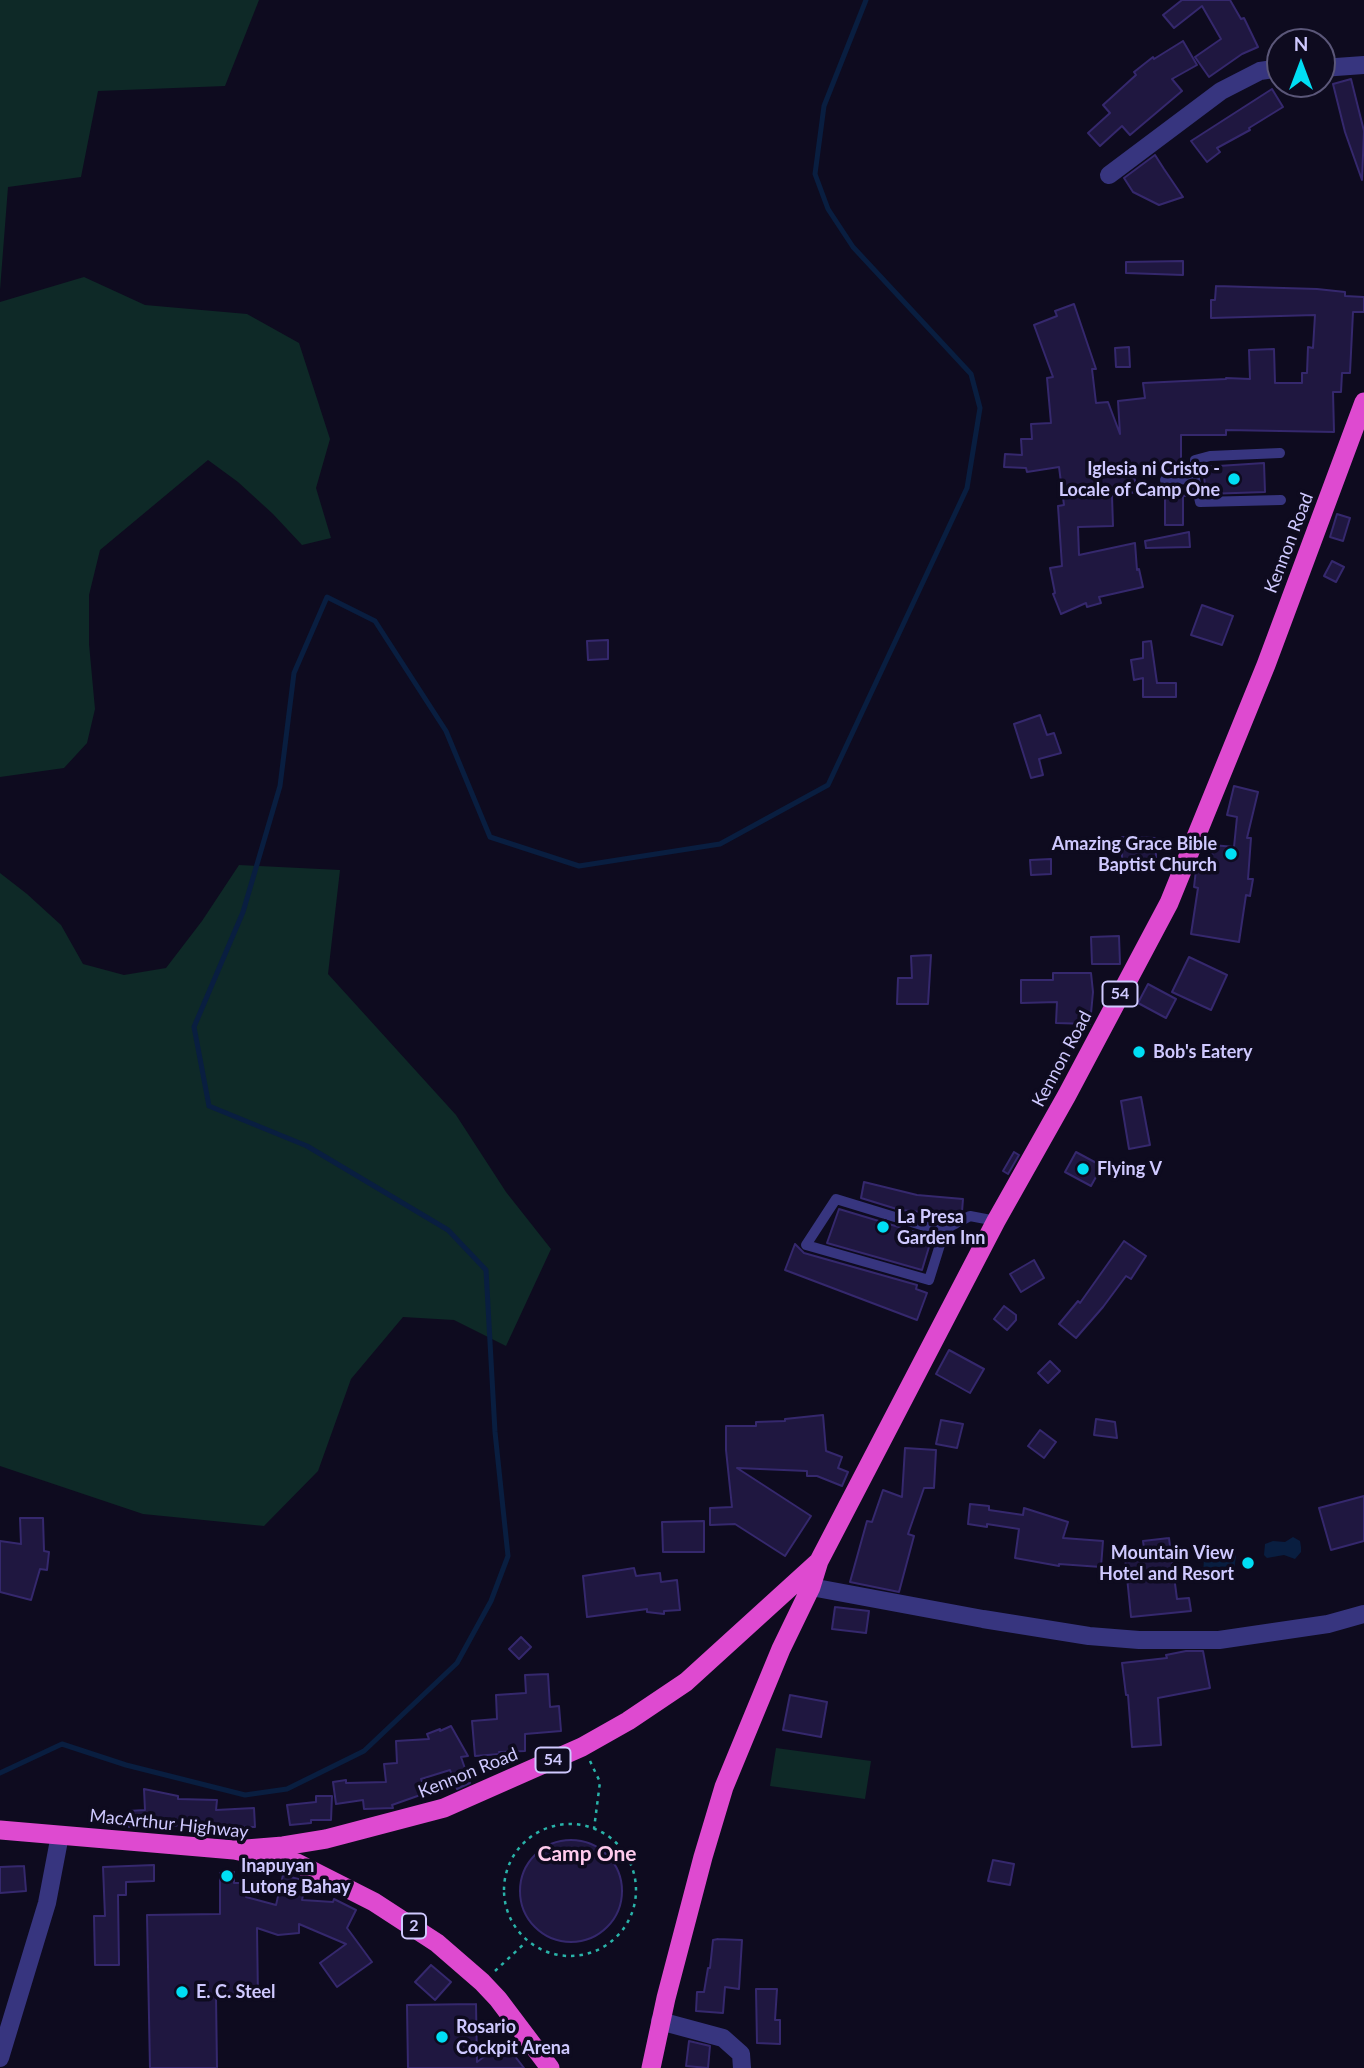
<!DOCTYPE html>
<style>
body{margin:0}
#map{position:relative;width:1364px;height:2068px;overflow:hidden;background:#0e0b1f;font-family:Lato,sans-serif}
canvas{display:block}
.north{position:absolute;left:1266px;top:28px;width:70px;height:70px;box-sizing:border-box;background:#0e0b1f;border:2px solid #5b5779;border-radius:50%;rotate:0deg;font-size:19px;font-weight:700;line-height:28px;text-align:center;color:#cfc9ff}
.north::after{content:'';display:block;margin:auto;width:24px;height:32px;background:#00def4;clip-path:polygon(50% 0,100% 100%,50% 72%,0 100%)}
</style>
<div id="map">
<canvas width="1364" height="2068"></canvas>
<div class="north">N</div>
</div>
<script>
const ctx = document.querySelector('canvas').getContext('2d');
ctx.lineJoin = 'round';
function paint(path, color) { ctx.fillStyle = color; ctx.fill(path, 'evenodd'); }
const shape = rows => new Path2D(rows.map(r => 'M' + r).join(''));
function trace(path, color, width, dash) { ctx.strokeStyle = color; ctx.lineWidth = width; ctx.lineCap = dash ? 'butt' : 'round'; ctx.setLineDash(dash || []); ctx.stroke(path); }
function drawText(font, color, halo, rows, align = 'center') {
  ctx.font = font + ' Lato,sans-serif'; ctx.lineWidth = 7; ctx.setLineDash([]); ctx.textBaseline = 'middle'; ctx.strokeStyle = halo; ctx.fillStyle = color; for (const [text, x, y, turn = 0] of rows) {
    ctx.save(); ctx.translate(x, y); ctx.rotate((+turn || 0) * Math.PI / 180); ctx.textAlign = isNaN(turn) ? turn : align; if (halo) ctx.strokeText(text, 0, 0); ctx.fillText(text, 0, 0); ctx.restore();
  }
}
paint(shape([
 [0,0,259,0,225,86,98,91,81,177,8,187,0,290],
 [84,277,145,305,247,314,299,343,330,439,316,488,331,538,302,545,273,514,238,482,208,460,100,550,89,595,89,644,95,709,87,743,64,768,0,777,0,302],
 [239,865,340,870,328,974,456,1115,506,1192,551,1249,506,1346,454,1320,403,1317,351,1379,318,1471,264,1526,143,1514,0,1466,0,873,27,894,61,925,83,964,124,975,166,968,202,921],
 [776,1748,871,1761,865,1799,770,1786]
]), '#0e2927');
paint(shape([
 [1293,1537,1300,1541,1301,1547,1301,1552,1295,1559,1284,1555,1267,1558,1264,1555,1265,1544,1273,1541,1285,1542],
 [1226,1548,1231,1549,1236,1556,1234,1570,1231,1574,1209,1580,1203,1574,1204,1559,1206,1556,1215,1556]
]), '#091e40');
trace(shape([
 [0,1773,62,1744,126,1765,245,1795,287,1789,364,1751,457,1663,491,1601,508,1556,495,1432,486,1270,448,1230,307,1146,209,1106,194,1027,243,912,280,786,294,673,327,597,375,621,446,731,490,837,579,866,720,844,828,785,967,488,980,408,971,374,853,247,828,209,815,174,824,106,866,0]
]), '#091e40', 5);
const building = shape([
 [1182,0,1230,0,1241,19,1244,18,1258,47,1242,54,1209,77,1195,57,1221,39,1202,6,1174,28,1163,15,1182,0],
 [1183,41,1197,65,1172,79,1182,91,1130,135,1122,126,1100,146,1088,133,1110,113,1103,105,1136,75,1134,72,1153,57,1154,59,1183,41],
 [1351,79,1364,131,1362,180,1345,132,1333,84,1351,79],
 [1272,89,1283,107,1249,128,1250,130,1217,148,1220,152,1207,162,1191,141,1272,89],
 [1155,155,1164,169,1183,197,1159,205,1133,192,1124,178,1155,155],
 [1183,261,1183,275,1126,273,1126,262,1183,261],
 [1216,286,1317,289,1345,292,1345,296,1364,297,1364,312,1353,312,1350,373,1342,373,1341,392,1333,392,1334,432,1226,430,1226,435,1181,435,1181,468,1187,467,1187,471,1133,470,1137,492,1112,496,1113,526,1078,527,1079,555,1135,543,1137,570,1139,569,1143,587,1099,597,1101,603,1087,607,1086,603,1061,614,1053,594,1055,593,1050,568,1062,566,1058,506,1064,505,1059,467,1027,472,1026,468,1004,467,1005,454,1022,455,1021,439,1032,439,1031,424,1051,423,1047,378,1053,377,1034,325,1057,316,1055,311,1074,304,1096,369,1092,369,1096,403,1108,402,1120,434,1118,401,1145,398,1143,383,1226,379,1226,378,1250,379,1249,350,1274,349,1275,383,1302,383,1302,373,1307,373,1308,347,1313,348,1315,315,1211,318,1211,300,1215,300,1216,286],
 [1129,347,1130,367,1116,367,1115,348,1129,347],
 [1264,463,1265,492,1206,494,1203,467,1264,463],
 [1189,487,1191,496,1183,496,1183,525,1165,525,1165,488,1189,487],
 [1337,514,1350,518,1343,541,1330,537,1337,514],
 [1189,532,1190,547,1146,548,1145,541,1189,532],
 [1332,561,1344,567,1336,582,1324,576,1332,561],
 [1202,605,1233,616,1222,645,1191,635,1202,605],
 [608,640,608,659,588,660,587,641,608,640],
 [1151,641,1157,683,1176,683,1176,697,1143,697,1143,678,1134,680,1131,660,1143,658,1143,642,1151,641],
 [1040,715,1047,735,1054,733,1061,753,1039,759,1043,775,1031,778,1014,724,1040,715],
 [1234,786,1258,792,1247,838,1251,838,1248,879,1253,879,1250,896,1246,895,1239,942,1191,934,1198,888,1194,887,1196,870,1211,873,1213,845,1234,847,1237,817,1227,815,1234,786],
 [1122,837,1156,838,1156,863,1122,863,1122,837],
 [1051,859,1051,874,1031,875,1030,860,1051,859],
 [1119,936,1120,964,1092,964,1091,937,1119,936],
 [931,955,928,1004,897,1004,898,978,912,978,911,956,931,955],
 [1189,957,1227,975,1211,1010,1172,992,1189,957],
 [1053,973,1091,973,1093,992,1090,1024,1056,1023,1057,1002,1021,1003,1021,980,1053,980,1053,973],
 [1148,984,1176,999,1166,1018,1138,1003,1148,984],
 [1141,1097,1150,1145,1129,1149,1121,1101,1141,1097],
 [1014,1152,1019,1155,1008,1174,1003,1171,1014,1152],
 [1076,1152,1102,1166,1091,1186,1065,1172,1076,1152],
 [864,1182,917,1195,963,1199,962,1212,955,1215,900,1210,861,1198,864,1182],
 [839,1209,932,1237,922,1270,827,1243,839,1209],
 [1124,1241,1146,1256,1131,1279,1126,1276,1103,1307,1076,1338,1059,1324,1078,1301,1080,1303,1124,1241],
 [795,1244,804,1253,917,1285,916,1289,927,1293,917,1320,785,1270,795,1244],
 [1034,1260,1044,1278,1021,1292,1010,1274,1034,1260],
 [1004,1306,1016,1315,1016,1320,1007,1330,994,1319,1004,1306],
 [949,1350,984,1369,970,1393,936,1374,949,1350],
 [1050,1361,1060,1371,1048,1383,1038,1373,1050,1361],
 [823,1415,826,1451,842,1457,838,1468,848,1472,842,1486,817,1476,807,1476,807,1471,737,1468,811,1516,785,1556,735,1524,710,1525,710,1508,732,1507,726,1450,726,1426,756,1426,756,1422,785,1421,785,1419,823,1415],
 [1096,1419,1115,1422,1117,1438,1094,1435,1096,1419],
 [941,1420,963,1424,957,1448,936,1444,941,1420],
 [1040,1430,1056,1442,1044,1458,1028,1446,1040,1430],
 [905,1448,936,1450,934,1488,924,1488,908,1534,914,1536,899,1592,850,1582,867,1521,872,1522,883,1490,902,1497,905,1448],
 [1364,1496,1364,1541,1331,1550,1319,1508,1364,1496],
 [970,1504,989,1506,989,1510,1023,1515,1024,1508,1068,1522,1063,1538,1103,1541,1101,1567,1059,1564,1059,1566,1015,1558,1019,1529,987,1524,987,1527,968,1524,970,1504],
 [20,1518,43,1518,44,1551,49,1552,47,1570,40,1569,31,1600,0,1592,0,1541,21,1544,20,1518],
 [704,1521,704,1552,663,1552,662,1522,704,1521],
 [1169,1538,1177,1599,1189,1598,1191,1611,1131,1617,1125,1557,1145,1555,1143,1541,1169,1538],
 [634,1568,636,1576,660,1573,661,1582,677,1580,680,1610,664,1611,664,1614,647,1612,647,1609,587,1617,583,1576,634,1568],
 [835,1607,869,1611,866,1633,832,1629,835,1607],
 [521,1637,531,1647,519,1659,509,1649,521,1637],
 [1186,1651,1203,1651,1210,1688,1158,1698,1161,1745,1132,1747,1128,1695,1126,1695,1122,1663,1167,1658,1166,1655,1186,1651],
 [548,1674,550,1707,559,1706,561,1731,525,1734,525,1751,499,1752,500,1754,475,1756,472,1721,497,1719,496,1695,526,1693,525,1675,548,1674],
 [790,1695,827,1702,821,1737,783,1730,790,1695],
 [451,1726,468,1756,461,1757,470,1783,457,1789,450,1770,421,1779,426,1793,392,1805,393,1808,364,1809,363,1800,336,1804,333,1782,346,1780,346,1783,386,1782,384,1764,397,1763,396,1741,429,1739,427,1734,440,1729,440,1731,451,1726],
 [144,1789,178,1796,178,1799,217,1800,216,1810,254,1808,255,1827,143,1825,129,1827,128,1811,145,1810,144,1789],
 [316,1796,332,1796,331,1820,311,1820,311,1823,290,1825,287,1805,316,1802,316,1796],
 '520 1891a51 51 0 1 1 102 0a51 51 0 1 1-102 0Z',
 [993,1860,1014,1864,1010,1885,988,1881,993,1860],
 [154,1865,154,1881,126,1882,126,1895,118,1895,119,1965,95,1965,94,1916,105,1916,103,1867,154,1865],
 [24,1866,26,1891,0,1893,0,1867,24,1866],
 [234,1872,234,1883,246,1883,246,1897,276,1905,283,1875,306,1881,302,1900,333,1902,334,1899,356,1910,347,1928,372,1962,337,1987,320,1963,346,1944,299,1924,299,1933,278,1935,257,1928,258,1999,216,1996,217,2068,150,2068,147,1915,220,1914,220,1873,234,1872],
 [718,1939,742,1940,739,1989,725,1987,723,2013,696,2011,697,1992,704,1992,708,1968,710,1968,713,1940,718,1939],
 [431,1965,451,1982,435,2000,415,1982,431,1965],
 [756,1989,777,1989,775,2020,780,2020,780,2044,757,2043,756,1989],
 [476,2004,477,2062,504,2042,524,2068,408,2068,407,2005,476,2004],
 [689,2041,710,2046,708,2068,686,2066,689,2041]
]);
paint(building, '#1f1740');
trace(building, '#35286d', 2);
trace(shape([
 [590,1761,600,1782,594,1829],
 '504 1890a66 66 0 1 1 132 0a66 66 0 1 1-132 0Z',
 [495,1971,526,1942]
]), '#29b3a9', 2.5, [3.5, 5]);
trace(shape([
 [1280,453,1210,456,1195,460,1195,479,1200,502,1281,500],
 [1165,480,1195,479],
 [944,1232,836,1199,806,1245,929,1280,944,1232,951,1226,970,1216,996,1221]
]), '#37357f', 10);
trace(shape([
 [1322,68,1364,65],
 [1109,175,1221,91,1260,71,1280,68],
 [811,1587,983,1619,1089,1636,1139,1640,1219,1640,1328,1624,1364,1614],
 [660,2021,723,2038,741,2054,742,2068],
 [0,2058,47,1903,60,1835]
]), '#37357f', 18);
trace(shape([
 [0,1830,234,1850,297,1863,374,1902,437,1943,482,1982,498,1999,550,2068],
 [234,1850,283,1846,326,1839,444,1808,582,1747,628,1721,686,1682,818,1562],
 [651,2068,666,1998,703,1857,724,1787,781,1649,811,1587,819,1561,996,1221,1067,1095,1169,903,1266,665,1364,402]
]), '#de4ad0', 19);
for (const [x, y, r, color] of [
 [1234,479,7,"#00def4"],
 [1231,854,7,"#00def4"],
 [1139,1052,7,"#00def4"],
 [1083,1169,7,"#00def4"],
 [883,1227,7,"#00def4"],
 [1248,1563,7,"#00def4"],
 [227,1876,7,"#00def4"],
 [182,1992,7,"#00def4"],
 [442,2037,7,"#00def4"]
]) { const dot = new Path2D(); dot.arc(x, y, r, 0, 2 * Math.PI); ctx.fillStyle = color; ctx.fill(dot); trace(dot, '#0e0b1f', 2.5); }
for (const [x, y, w] of [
 [1120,994,35],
 [553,1760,35],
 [414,1926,24]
]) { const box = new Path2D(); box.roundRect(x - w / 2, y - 12.5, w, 25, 5); ctx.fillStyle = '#0e0b1f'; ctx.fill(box); trace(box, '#cfc9ff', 2); }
drawText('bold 16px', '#cfc9ff', null, [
 ["54",1120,994],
 ["54",553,1760],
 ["2",414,1926]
]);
drawText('bold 18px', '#cfc9ff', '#0e0b1f', [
 ["Iglesia ni Cristo -",1220,469,"right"],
 ["Locale of Camp One",1220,490,"right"],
 ["Amazing Grace Bible",1217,844,"right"],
 ["Baptist Church",1217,865,"right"],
 ["Bob's Eatery",1153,1052],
 ["Flying V",1097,1169],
 ["La Presa",897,1217],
 ["Garden Inn",897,1238],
 ["Mountain View",1234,1553,"right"],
 ["Hotel and Resort",1234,1574,"right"],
 ["Inapuyan",241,1866],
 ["Lutong Bahay",241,1887],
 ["E. C. Steel",196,1992],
 ["Rosario",456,2027],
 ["Cockpit Arena",456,2048]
], 'left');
drawText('18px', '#cfc9ff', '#0e0b1f', [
 ["Kennon Road",1289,543,-69],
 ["Kennon Road",1062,1059,-62],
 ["Kennon Road",468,1773,-22],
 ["MacArthur Highway",169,1824,6]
]);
drawText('bold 21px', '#ffcbed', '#0e0b1f', [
 ["Camp One",587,1854]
]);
</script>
